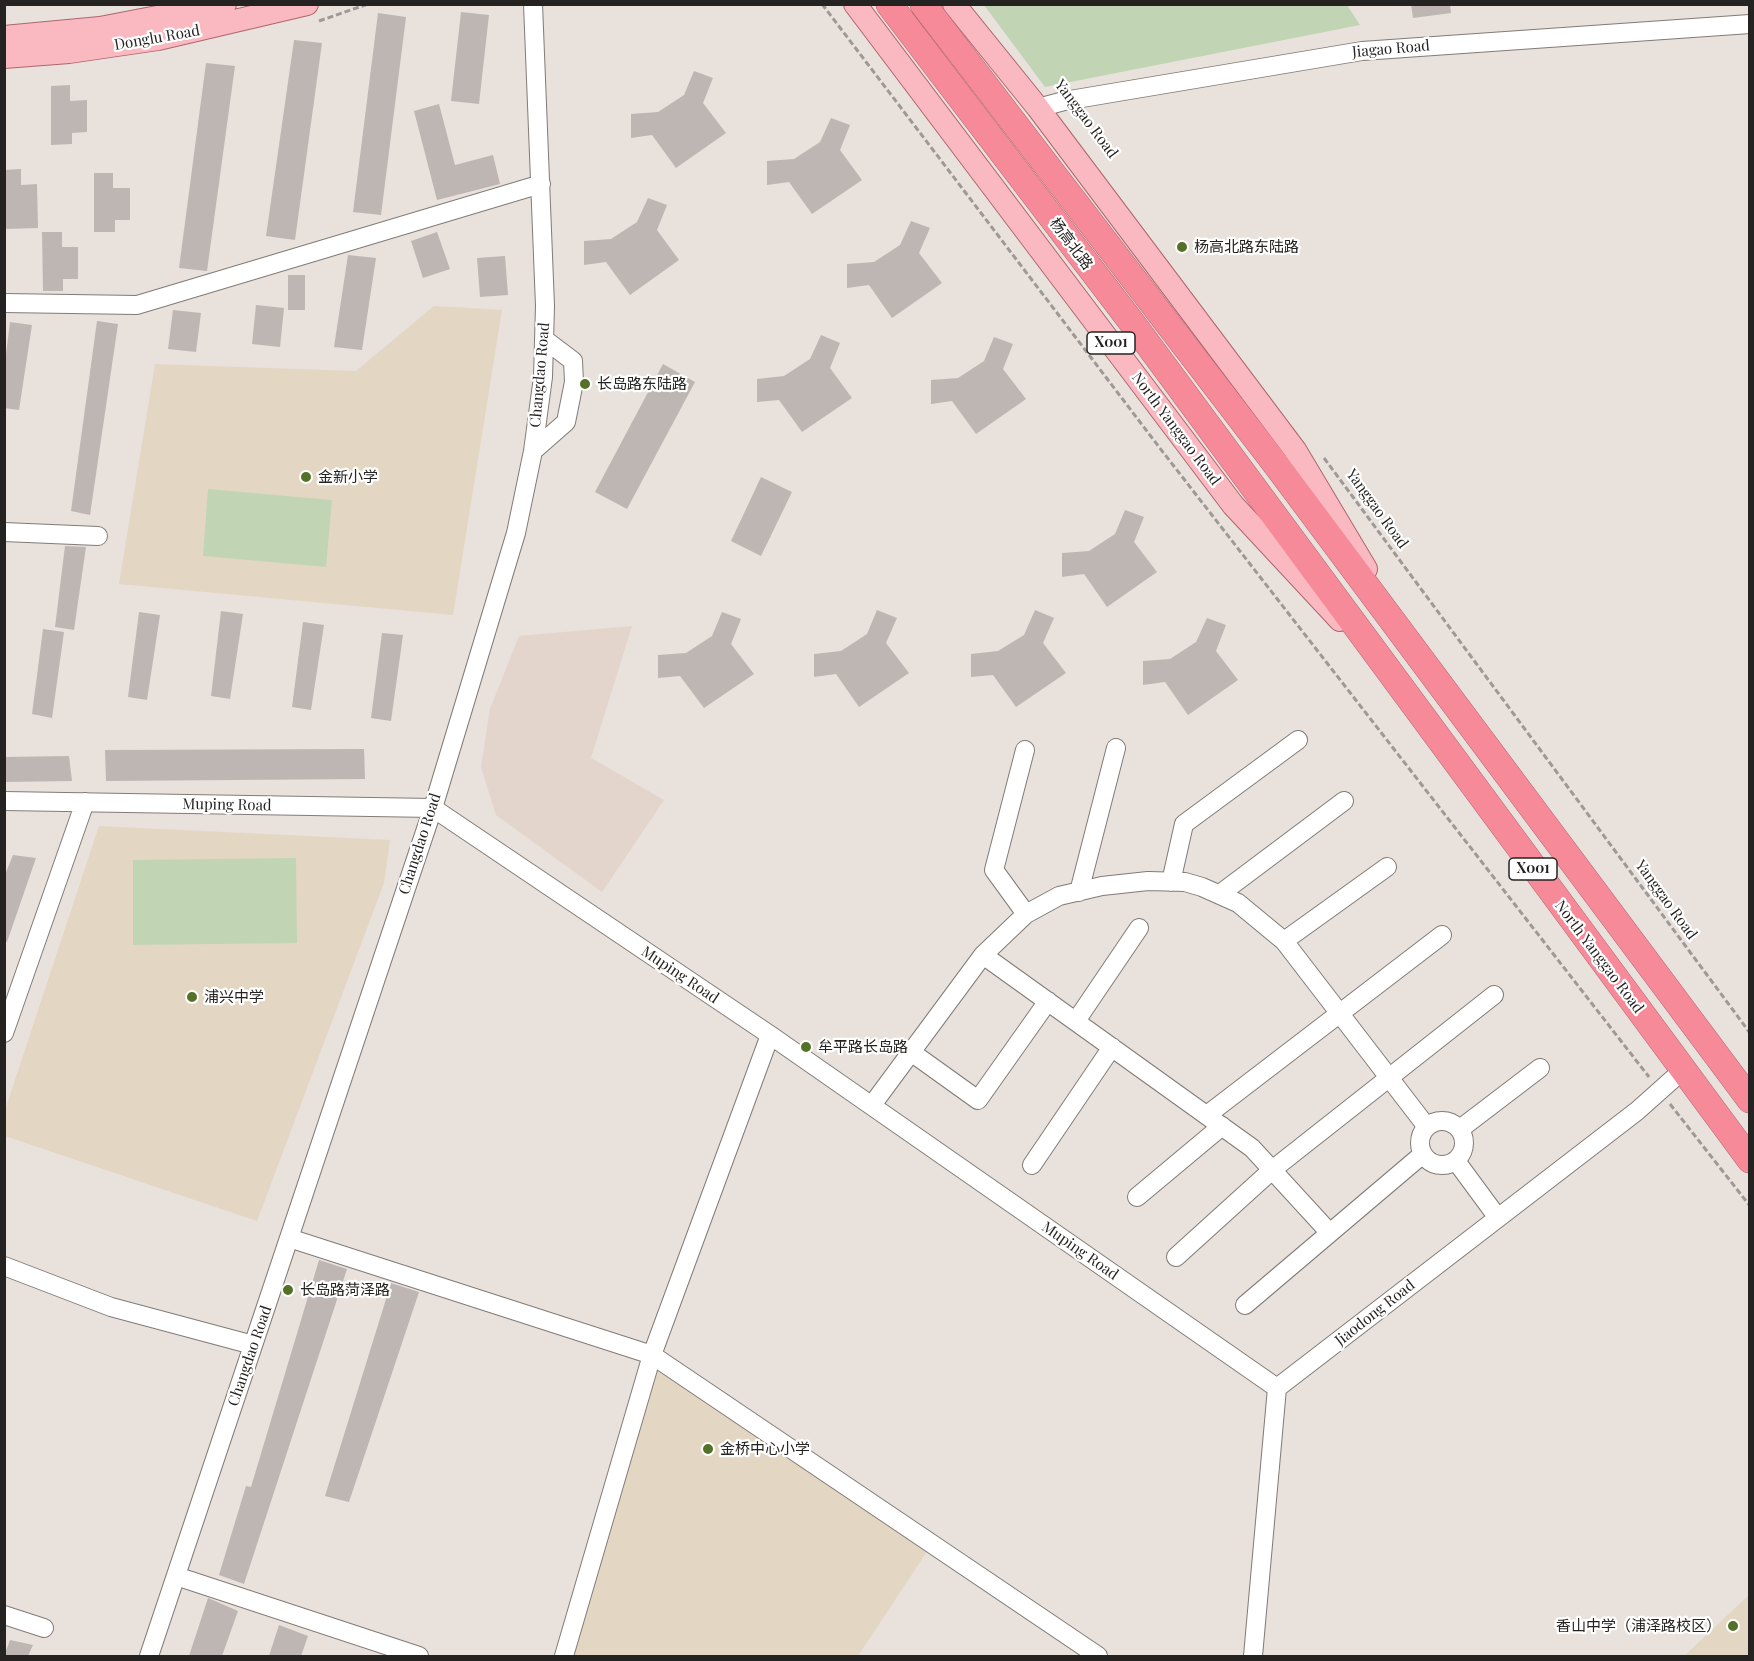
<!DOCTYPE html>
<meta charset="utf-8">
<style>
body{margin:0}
#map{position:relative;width:1754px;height:1661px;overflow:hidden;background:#e8e1dc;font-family:"Playfair Display",serif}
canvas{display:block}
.frame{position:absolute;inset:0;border:6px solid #252321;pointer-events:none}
</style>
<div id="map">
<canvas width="1754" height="1661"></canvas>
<div class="frame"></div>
</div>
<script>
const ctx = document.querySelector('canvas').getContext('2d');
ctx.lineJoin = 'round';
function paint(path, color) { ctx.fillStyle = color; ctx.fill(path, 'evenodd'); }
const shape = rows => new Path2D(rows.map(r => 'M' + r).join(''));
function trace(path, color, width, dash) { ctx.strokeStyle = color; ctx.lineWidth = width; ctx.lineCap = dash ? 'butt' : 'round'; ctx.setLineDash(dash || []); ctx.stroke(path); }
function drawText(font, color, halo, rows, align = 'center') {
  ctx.font = font + ' "Playfair Display","Noto Sans SC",serif'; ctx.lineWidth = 4.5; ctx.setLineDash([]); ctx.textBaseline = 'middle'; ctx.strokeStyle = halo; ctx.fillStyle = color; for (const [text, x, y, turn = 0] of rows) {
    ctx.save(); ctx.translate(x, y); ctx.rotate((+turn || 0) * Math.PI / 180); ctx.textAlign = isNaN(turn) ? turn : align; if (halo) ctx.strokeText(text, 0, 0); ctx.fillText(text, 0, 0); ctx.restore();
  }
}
paint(shape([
 [632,626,591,758,664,800,602,892,496,815,481,767,490,709,519,636]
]), '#e3d5cc');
paint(shape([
 [434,306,502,310,453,615,119,584,155,364,356,371],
 [99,826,390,840,384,883,257,1221,5,1136,5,1110],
 [652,1355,932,1544,858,1656,563,1656],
 [1749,1595,1749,1656,1684,1656]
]), '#e3d7c3');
paint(shape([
 [984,5,1347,5,1360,25,1045,87],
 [208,489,332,500,326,567,203,556],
 [296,858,297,943,133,945,133,860]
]), '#c1d5b4');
paint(shape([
 [1411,4,1450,4,1451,13,1413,18],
 [461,12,489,15,479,104,451,101],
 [378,13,406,17,381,215,353,212],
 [294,40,322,43,295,240,266,236],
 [206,63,235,66,207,271,179,268],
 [694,71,713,78,703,103,726,133,676,168,652,135,631,138,631,114,658,112,684,95],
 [70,85,70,101,87,100,87,132,72,133,72,144,51,145,51,86],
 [439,104,455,165,493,155,500,184,437,200,414,111],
 [831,118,850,125,840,150,862,180,812,214,789,182,767,185,767,161,794,159,820,142],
 [21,169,21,185,37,184,38,228,4,229,4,170],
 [94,173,113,173,113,188,130,188,130,220,115,220,115,232,94,232],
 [648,198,667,205,657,230,679,260,630,295,606,262,584,265,584,241,611,239,637,222],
 [911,221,930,228,919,253,942,283,892,318,869,285,847,288,847,264,874,262,900,245],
 [42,232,62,232,62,247,78,247,78,279,63,279,63,291,43,291],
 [437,232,450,269,423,278,411,241],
 [348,255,376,258,362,350,334,347],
 [505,256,508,295,480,297,477,258],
 [288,275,305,275,305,310,288,310],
 [256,305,284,308,280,347,252,344],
 [173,310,201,313,196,352,168,349],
 [97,321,118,324,90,515,71,511],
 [10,322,32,325,19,410,4,408,4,370],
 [821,335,840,343,830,368,852,398,802,432,779,400,757,402,757,379,784,376,810,359],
 [994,337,1013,344,1003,369,1026,399,976,434,952,401,931,404,931,380,958,378,984,361],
 [663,364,695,382,627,509,595,492],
 [761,477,792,492,761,556,731,541],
 [1125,510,1144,517,1134,542,1157,572,1107,607,1084,574,1062,577,1062,553,1089,551,1115,534],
 [65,546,86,547,74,630,55,627],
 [877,610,897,618,886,643,909,673,859,707,836,674,814,677,814,654,841,651,867,634],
 [1035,610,1054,618,1043,643,1066,673,1016,707,993,675,971,677,971,654,998,651,1024,635],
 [221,611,243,614,230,699,211,696],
 [139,612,160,615,147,700,128,697],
 [722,612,741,619,731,644,754,674,704,708,680,676,658,678,658,655,686,653,712,636],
 [1207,618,1226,625,1216,651,1238,680,1188,715,1165,682,1143,685,1143,661,1170,659,1196,642],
 [303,622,324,625,311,710,292,707],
 [43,629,64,632,52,718,32,714],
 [382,633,403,635,391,721,371,718],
 [364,749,365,779,106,781,105,750],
 [69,756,72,781,4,782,4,757],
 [13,855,36,858,7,942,4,941,4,877],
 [319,1260,347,1269,244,1584,219,1575,246,1486,251,1487],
 [391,1283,419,1292,349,1502,325,1496],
 [208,1598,238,1611,222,1656,189,1656],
 [279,1625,308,1636,301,1656,269,1656],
 [10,1640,33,1645,28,1656,4,1656]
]), '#beb6b2');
const minor = shape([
 [1038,108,1064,101,1362,51,1750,24],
 [4,303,137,305,541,184],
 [533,451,566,422,574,382,573,361,544,339],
 [4,532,98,536],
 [1025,750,994,870,1026,914],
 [4,801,433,808,770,1035,1277,1388],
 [1171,882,1184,824,1298,740],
 [1079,892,1116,748],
 [1220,894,1344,801],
 [1284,941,1387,867],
 [983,955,1026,914,1059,896,1102,886,1148,881,1185,882,1202,887,1238,903,1284,941,1427,1127],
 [1076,1021,1139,928],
 [4,1033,85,802],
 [911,1052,978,1100,1048,1001],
 [872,1105,983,955,1252,1148,1329,1232],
 [1207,1115,1442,935],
 '1420 1143a22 22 0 1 1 44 0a22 22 0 1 1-44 0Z',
 [1460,1129,1540,1068],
 [1456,1161,1498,1218],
 [1032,1165,1112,1047],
 [1137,1197,1222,1126],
 [289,1238,652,1355,1098,1656],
 [1176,1257,1272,1170,1494,995],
 [4,1266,111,1307,253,1345],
 [1245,1305,1423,1154],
 [176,1576,419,1656],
 [4,1615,44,1628],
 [149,1656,433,808,516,533,533,451,543,377,545,306,533,4],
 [564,1656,652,1355,770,1035],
 [1253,1656,1277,1388,1637,1111,1683,1070]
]);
const major = shape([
 [855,4,1233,505,1340,620],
 [954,4,1038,108,1295,450,1366,569],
 [4,37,100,28,225,4],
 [4,57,69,52,158,39,307,4]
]);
const highway = shape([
 [889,4,1133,324,1750,1160],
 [923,4,1277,466,1750,1100]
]);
trace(minor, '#827b77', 20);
trace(major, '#ae666e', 24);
trace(highway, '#ae666e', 27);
trace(shape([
 [822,4,1159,447,1649,1077],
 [319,21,368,4],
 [1324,458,1750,1033],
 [1670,1104,1750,1206]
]), '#9f9996', 3, [6, 3]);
trace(minor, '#fff', 18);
trace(major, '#fab9c1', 22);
trace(highway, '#f78a98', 26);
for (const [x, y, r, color] of [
 [1182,247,6,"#537228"],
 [585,384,6,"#537228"],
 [306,477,6,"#537228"],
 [192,997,6,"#537228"],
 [806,1047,6,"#537228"],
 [288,1290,6,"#537228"],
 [708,1449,6,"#537228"],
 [1733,1626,6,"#537228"]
]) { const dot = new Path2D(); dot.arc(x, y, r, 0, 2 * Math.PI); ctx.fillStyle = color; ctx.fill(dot); trace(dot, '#fff', 2); }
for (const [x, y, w] of [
 [1111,343,48],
 [1533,869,48]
]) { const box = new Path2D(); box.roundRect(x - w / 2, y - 11, w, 22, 4.5); ctx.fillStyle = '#fff'; ctx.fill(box); trace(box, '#252321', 1.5); }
drawText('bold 14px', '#252321', null, [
 ["X001",1111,343],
 ["X001",1533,869]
]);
drawText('15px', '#252321', '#fff', [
 ["Donglu Road",157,38,-10],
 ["Jiagao Road",1391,49,-5],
 ["Yanggao Road",1086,119,53],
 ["杨高北路",1071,244,53],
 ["Changdao Road",540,375,-85],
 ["North Yanggao Road",1176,429,53],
 ["Yanggao Road",1377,509,54],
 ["Muping Road",227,805,1],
 ["Changdao Road",420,844,-72],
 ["Yanggao Road",1666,900,54],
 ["North Yanggao Road",1599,957,53],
 ["Muping Road",680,975,34],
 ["Muping Road",1080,1251,35],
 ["Jiaodong Road",1375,1313,-38],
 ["Changdao Road",250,1356,-71]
]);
drawText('15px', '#252321', '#fff', [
 ["杨高北路东陆路",1194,247],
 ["长岛路东陆路",597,384],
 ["金新小学",318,477],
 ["浦兴中学",204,997],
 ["牟平路长岛路",818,1047],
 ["长岛路菏泽路",300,1290],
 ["金桥中心小学",720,1449],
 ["香山中学（浦泽路校区）",1721,1626,"right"]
], 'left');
</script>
